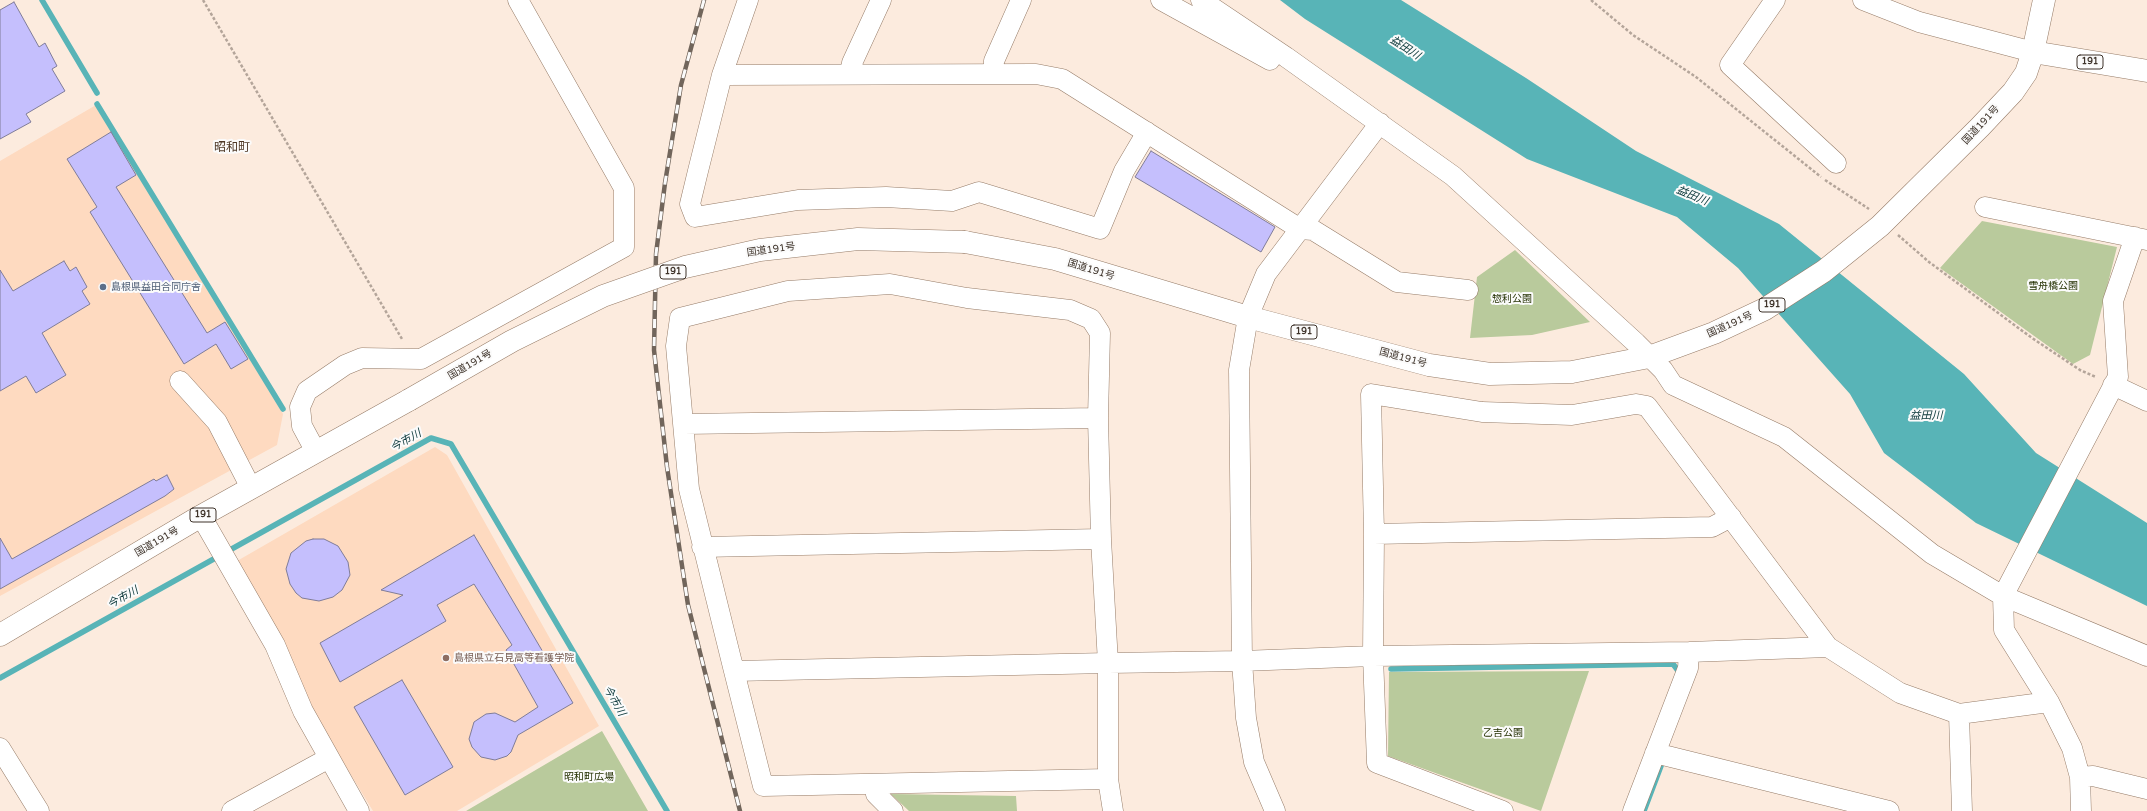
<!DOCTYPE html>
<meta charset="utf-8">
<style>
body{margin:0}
canvas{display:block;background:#fcebde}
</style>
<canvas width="2147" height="811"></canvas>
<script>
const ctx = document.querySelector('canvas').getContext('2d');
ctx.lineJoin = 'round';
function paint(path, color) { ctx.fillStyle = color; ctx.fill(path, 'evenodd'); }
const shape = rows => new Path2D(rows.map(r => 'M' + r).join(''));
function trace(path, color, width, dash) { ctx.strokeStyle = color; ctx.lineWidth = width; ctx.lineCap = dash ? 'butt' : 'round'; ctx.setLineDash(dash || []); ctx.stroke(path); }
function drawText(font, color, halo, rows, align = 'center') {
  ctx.font = font + ' "Varela Round","Noto Sans JP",sans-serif'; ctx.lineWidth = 4; ctx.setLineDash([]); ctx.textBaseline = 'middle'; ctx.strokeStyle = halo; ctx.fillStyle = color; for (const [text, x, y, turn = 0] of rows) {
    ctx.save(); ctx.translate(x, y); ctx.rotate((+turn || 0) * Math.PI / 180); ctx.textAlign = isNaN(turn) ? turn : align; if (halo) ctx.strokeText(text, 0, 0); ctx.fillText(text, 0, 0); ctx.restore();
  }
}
paint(shape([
 [96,105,283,414,277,445,0,596,0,161],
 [435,447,447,455,599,726,457,811,373,811,309,706,237,561]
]), '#fedac0');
paint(shape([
 [1982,221,2117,247,2090,355,2073,364,1940,268],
 [1515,250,1590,322,1532,335,1470,338,1477,277],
 [1589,671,1541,811,1388,756,1389,672],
 [602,731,648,811,466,811],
 [891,794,1016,796,1017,811,909,811]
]), '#b9ca9c');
paint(shape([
 [1280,0,1401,0,1526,78,1636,151,1779,224,1964,374,2036,453,2147,523,2147,606,1976,523,1884,453,1850,394,1738,268,1677,217,1527,159,1305,19]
]), '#58b4b7');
trace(shape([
 [42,0,97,93],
 [97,104,283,409],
 [1391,669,1673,664,1679,672],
 [0,678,431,438,451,444,667,811],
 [1644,811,1664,758]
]), '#58b4b7', 5.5);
const building = shape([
 [14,2,39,47,45,43,57,66,52,69,65,91,26,114,31,122,0,139,0,10,14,2],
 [111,132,136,175,116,187,207,333,225,322,248,359,231,369,216,344,184,364,90,212,97,207,67,159,111,132],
 [1151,151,1275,227,1261,252,1135,177,1151,151],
 [64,261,70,271,76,267,87,287,82,291,90,304,42,333,66,375,36,393,26,376,0,391,0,270,13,291,64,261],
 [167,475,174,489,165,496,0,589,0,538,12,559,154,479,156,481,167,475],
 [474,535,573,703,518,735,511,752,507,756,495,760,481,757,472,747,469,739,474,722,486,714,495,713,515,722,538,707,506,650,512,645,474,584,437,605,446,621,340,682,320,643,403,595,381,590,474,535],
 [313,539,324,539,338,546,348,562,350,575,342,590,333,597,319,601,302,598,296,593,290,584,286,569,291,553,306,541,313,539],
 [402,680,453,767,405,795,354,707,402,680]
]);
paint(building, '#c5bffd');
trace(building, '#807d99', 1);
const minor = shape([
 [748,0,722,75,698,171,690,204,695,217,798,200,886,197,952,201,979,192,1100,229,1124,171,1147,132],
 [1161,0,1270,60],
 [1201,0,1286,57,1453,176,1636,343,1663,370,1673,385,1784,437,1932,554,2003,596,2147,656],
 [1775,0,1730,65,1836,163],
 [1863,0,1919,22,2033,52],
 [850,74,852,63,881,0],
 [993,74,994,61,1021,0],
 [722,75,1036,74,1062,79,1300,229,1313,230,1397,282,1468,290],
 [1985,207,2147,240],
 [180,381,217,422,251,488],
 [2113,385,2147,401],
 [684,424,1098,418],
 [316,452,302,426,300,407,307,391,345,365,362,358,421,359,624,247,624,188,518,0],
 [201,516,275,645,303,711,359,811],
 [1374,534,1712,527,1731,517],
 [702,547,1101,539],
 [734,671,763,786,1108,779],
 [1959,714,1962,811],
 [0,748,39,811],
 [1655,753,1889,811],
 [2080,777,2093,776,2147,789],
 [874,785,876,794,893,811],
 [232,811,329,758],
 [1113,811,1108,779,1108,663,1101,539,1098,418,1100,333,1091,319,1070,310,967,298,890,284,788,291,680,318,676,346,689,489,734,671,1108,663,1242,661,1373,656,1689,652,1828,647],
 [1275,811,1254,762,1246,718,1242,661,1239,370,1248,317,1266,274,1380,123],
 [1503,811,1377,763,1373,656,1374,534,1371,394,1482,412,1572,415,1636,404,1647,406,1828,647,1900,693,1959,714,2049,702],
 [1633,811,1688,668,1689,652],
 [2081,811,2080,777,2072,748,2049,702,2004,630,2003,596,2118,377,2113,301,2135,237]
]);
const major = shape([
 [2033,52,2044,0]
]);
const highway = shape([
 [965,242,1055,259,1248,317,1429,365,1490,374,1572,372,1649,357,1714,333,1765,309,1824,271,1880,226,1980,127,2013,92,2026,73,2033,52,2147,71],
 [0,635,201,516,409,400]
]);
trace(minor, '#967c68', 21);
trace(major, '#967c68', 23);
trace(highway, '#967c68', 23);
trace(shape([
 [203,0,402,339],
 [1591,0,1633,35,1696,77,1821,177],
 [1825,180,1869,209],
 [1898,235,1929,262,2032,338,2080,370,2096,377]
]), '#b4a59a', 2.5, [3, 2]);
trace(minor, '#fff', 20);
trace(major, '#fff', 22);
trace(highway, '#fff', 22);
const rail = shape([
 [704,0,681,85,665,183,656,254,654,350,667,467,688,605,740,811]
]);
trace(rail, '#71655b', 4.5);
trace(rail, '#fbfbfb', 3, [9]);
const highwayBridge = shape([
 [409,400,512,341,603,296,685,267,760,250,858,239,965,242]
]);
trace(highwayBridge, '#967c68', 23, []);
trace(highwayBridge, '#fff', 22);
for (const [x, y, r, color] of [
 [103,287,4,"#5c6f8a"],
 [446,658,4,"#8d6e63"]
]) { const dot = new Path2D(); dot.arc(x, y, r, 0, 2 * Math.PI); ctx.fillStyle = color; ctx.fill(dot); trace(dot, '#fbfbfb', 1.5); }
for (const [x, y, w] of [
 [2090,62,26],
 [673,272,26],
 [1772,305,26],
 [1304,332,26],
 [203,515,26]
]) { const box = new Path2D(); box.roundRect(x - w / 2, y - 7, w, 14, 3); ctx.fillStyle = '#fbfbfb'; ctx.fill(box); trace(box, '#3e332a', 1); }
drawText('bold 9px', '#3e332a', null, [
 ["191",2090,62],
 ["191",673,272],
 ["191",1772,305],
 ["191",1304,332],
 ["191",203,515]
]);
drawText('10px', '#3e332a', '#fbfbfb', [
 ["国道191号",1981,125,-47],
 ["国道191号",771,250,-8],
 ["国道191号",1091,270,17],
 ["国道191号",1730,325,-24],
 ["国道191号",1403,358,15],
 ["国道191号",470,365,-30],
 ["国道191号",157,542,-30]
]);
drawText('10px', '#243102', '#fbfbfb', [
 ["雪舟橋公園",2053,286],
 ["惣利公園",1512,299],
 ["乙吉公園",1503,733],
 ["昭和町広場",589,777]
]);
drawText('10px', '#4e5e75', '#fbfbfb', [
 ["島根県益田合同庁舎",111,287]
], 'left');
drawText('10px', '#785e54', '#fbfbfb', [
 ["島根県立石見高等看護学院",454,658]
], 'left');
drawText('italic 11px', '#0b383a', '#fbfbfb', [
 ["益田川",1405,48,33],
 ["益田川",1692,196,23],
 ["益田川",1926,416],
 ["今市川",406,441,-29],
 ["今市川",123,598,-29],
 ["今市川",614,701,60]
]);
drawText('12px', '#4e3826', '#fbfbfb', [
 ["昭和町",232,148]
]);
</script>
